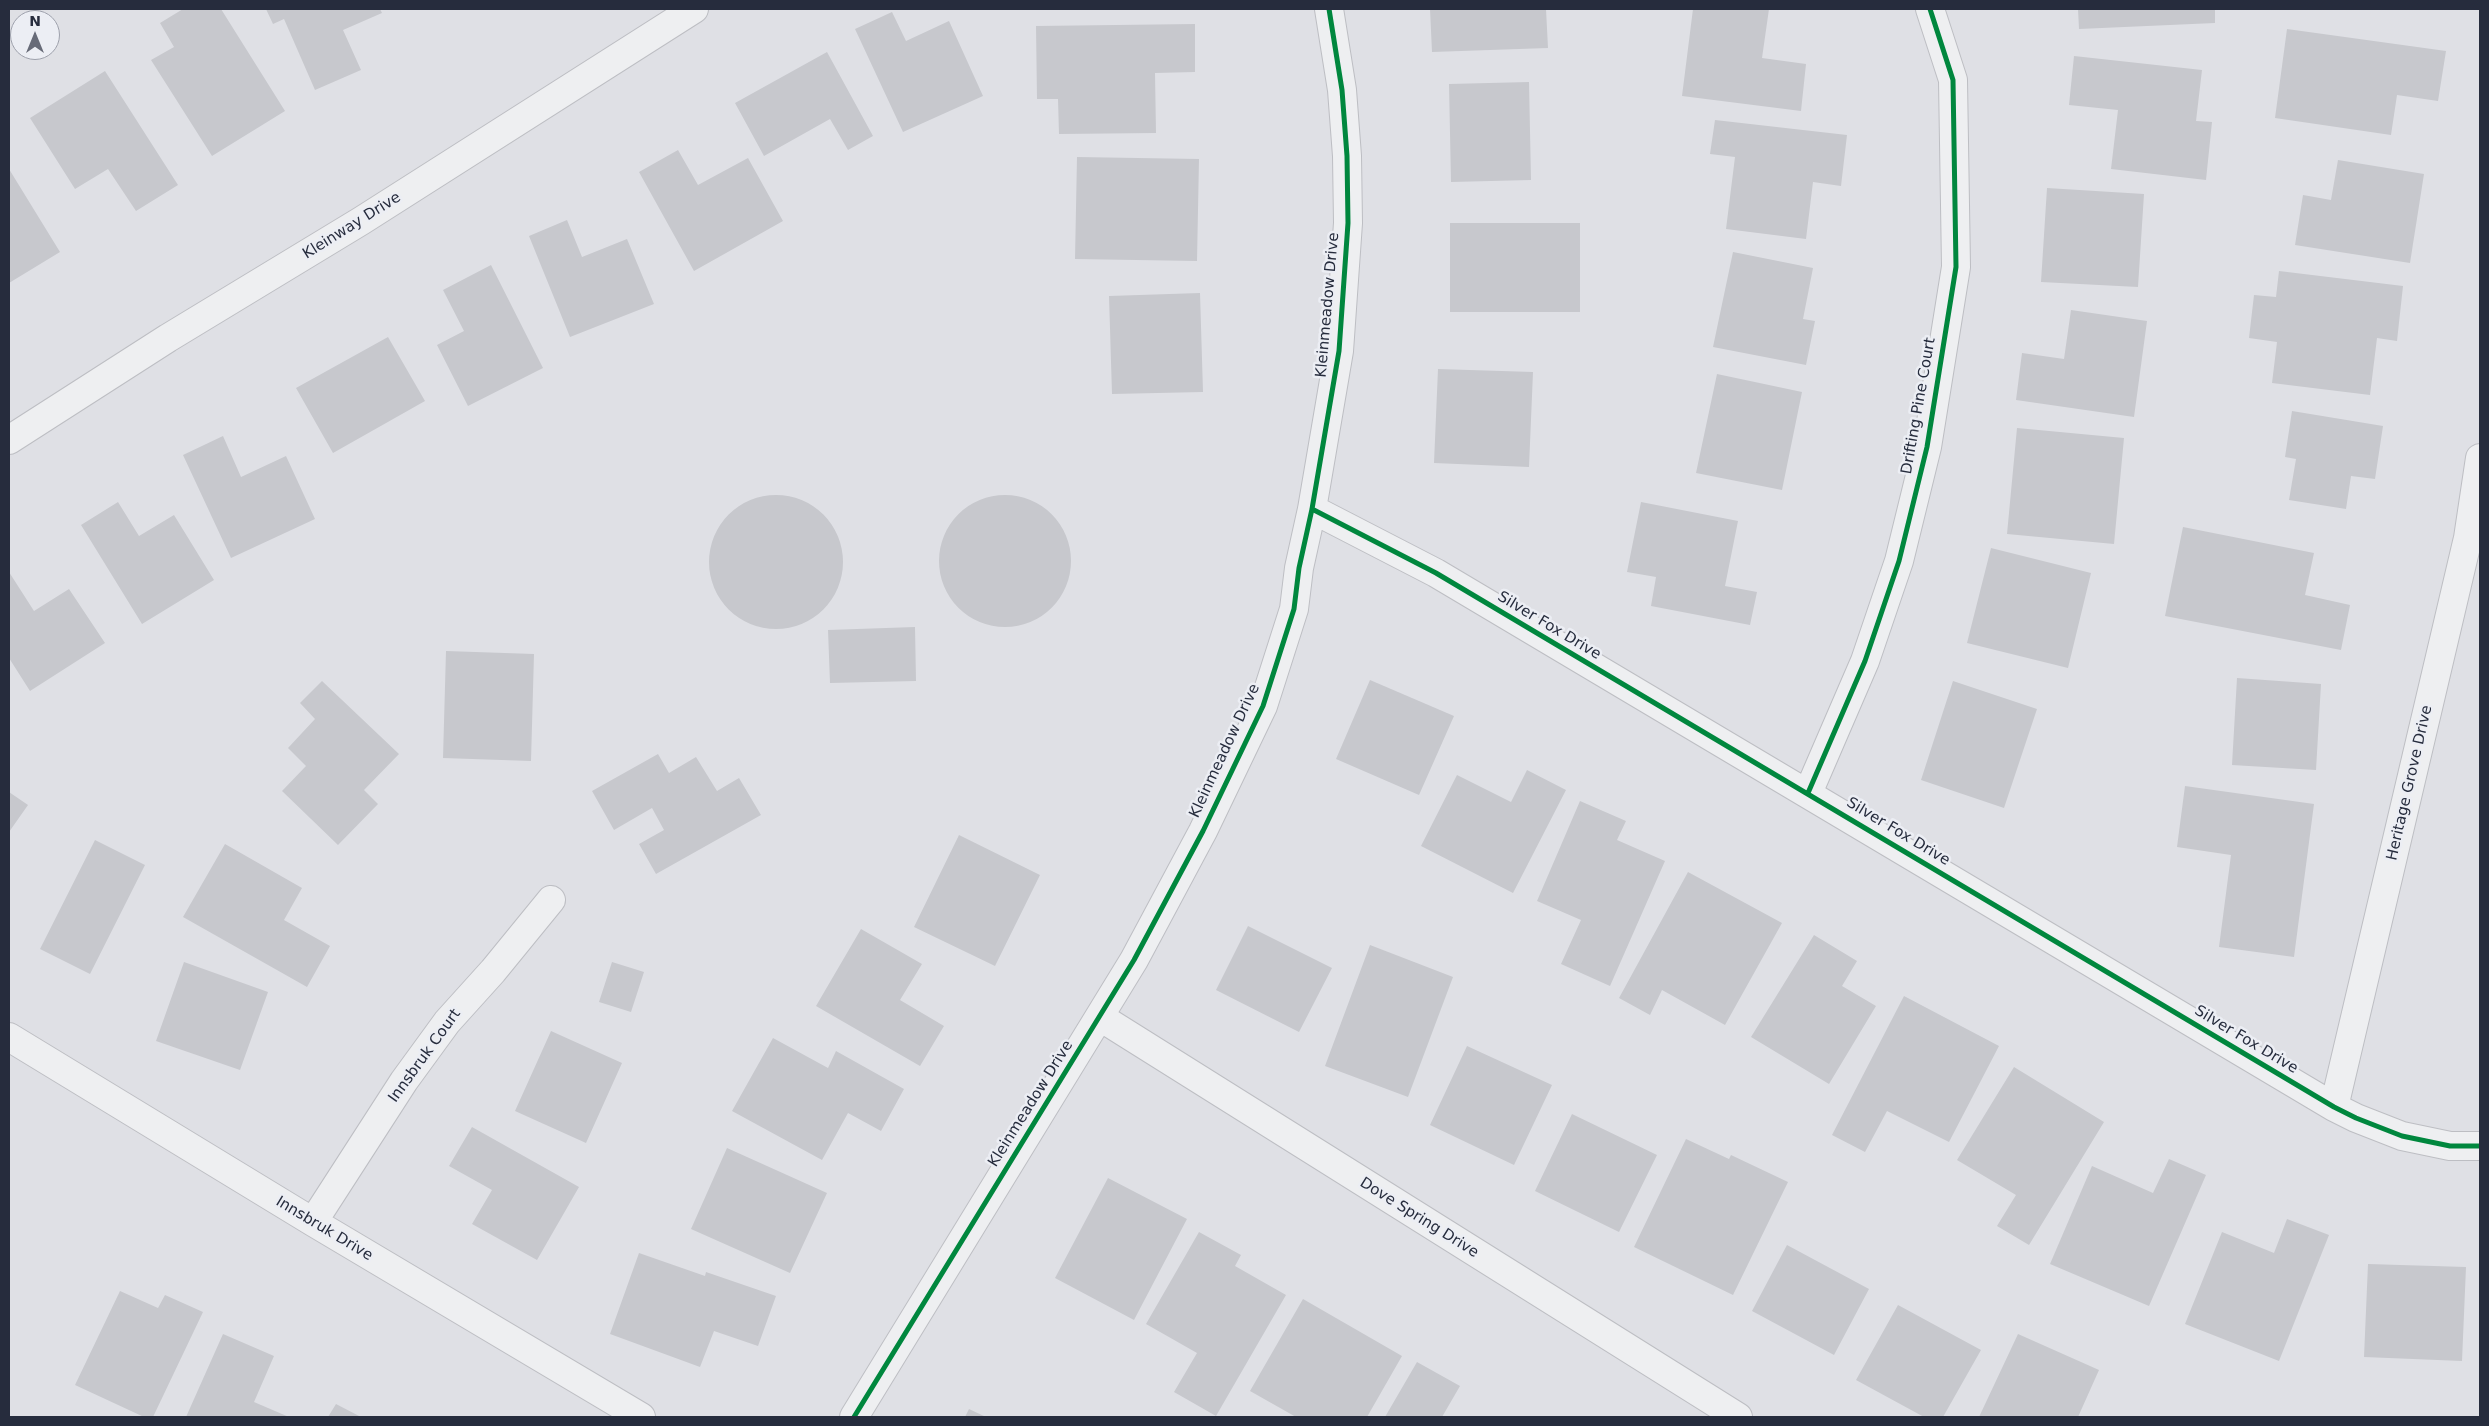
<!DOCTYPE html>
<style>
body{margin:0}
#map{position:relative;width:2489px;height:1426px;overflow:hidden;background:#dfe0e5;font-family:"DejaVu Sans",sans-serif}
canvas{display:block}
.frame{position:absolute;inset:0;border:10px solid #262c3d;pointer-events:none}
.north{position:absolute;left:10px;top:10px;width:50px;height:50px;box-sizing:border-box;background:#eceef4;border:1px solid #9da0ab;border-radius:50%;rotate:0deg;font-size:14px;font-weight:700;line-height:20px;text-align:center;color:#262c3d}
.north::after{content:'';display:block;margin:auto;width:18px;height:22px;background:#676b78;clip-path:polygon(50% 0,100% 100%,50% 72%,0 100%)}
</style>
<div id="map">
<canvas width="2489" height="1426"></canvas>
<div class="frame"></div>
<div class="north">N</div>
</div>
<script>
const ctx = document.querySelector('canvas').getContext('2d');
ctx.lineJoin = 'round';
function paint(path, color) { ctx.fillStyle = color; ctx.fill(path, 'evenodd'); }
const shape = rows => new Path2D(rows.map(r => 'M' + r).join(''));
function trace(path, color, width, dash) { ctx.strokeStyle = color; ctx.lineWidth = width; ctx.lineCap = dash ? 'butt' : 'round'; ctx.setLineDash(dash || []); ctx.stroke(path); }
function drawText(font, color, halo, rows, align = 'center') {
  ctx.font = font + ' "DejaVu Sans",sans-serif'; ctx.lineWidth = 5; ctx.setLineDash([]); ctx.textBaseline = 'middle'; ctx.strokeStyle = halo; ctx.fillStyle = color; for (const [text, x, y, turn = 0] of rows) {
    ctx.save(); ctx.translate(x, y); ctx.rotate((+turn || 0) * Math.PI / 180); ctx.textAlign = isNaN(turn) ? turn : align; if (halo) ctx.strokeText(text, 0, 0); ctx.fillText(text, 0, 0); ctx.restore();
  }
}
paint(shape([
 [183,9,221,9,285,111,212,156,151,60,174,47,160,23],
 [266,9,380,9,382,13,343,30,361,70,315,90,284,19,273,24],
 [1430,9,1546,9,1548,48,1432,52],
 [1693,9,1769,9,1762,58,1806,64,1801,111,1682,96],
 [2078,9,2215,9,2215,23,2079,29],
 [892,12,906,41,949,21,983,96,903,132,855,29],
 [1195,24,1195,72,1155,73,1156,133,1059,134,1058,99,1037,99,1036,26],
 [2287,29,2446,51,2438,101,2397,95,2391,135,2275,118],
 [827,52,873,136,848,150,830,119,764,156,735,103],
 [2074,56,2202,70,2196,121,2212,122,2206,180,2111,169,2118,110,2069,105],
 [105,71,178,185,136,211,108,169,75,189,30,118],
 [1529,82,1531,180,1451,182,1449,84],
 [1715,120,1847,135,1841,186,1813,182,1806,239,1726,229,1735,157,1710,154],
 [678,150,698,185,748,158,783,221,694,271,639,172],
 [1077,157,1199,159,1197,261,1075,259],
 [2338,160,2424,174,2410,263,2295,245,2303,195,2331,200],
 [9,169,60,252,9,283],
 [2047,188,2144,194,2138,287,2041,282],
 [567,220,582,257,627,239,654,304,570,337,529,236],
 [1450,223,1580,223,1580,312,1450,312],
 [1733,252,1813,268,1803,319,1815,321,1806,365,1713,347],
 [491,265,543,368,468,406,437,345,464,331,443,290],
 [2279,271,2403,286,2397,341,2377,338,2370,395,2272,383,2277,342,2249,338,2254,295,2276,297],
 [1200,293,1203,392,1112,394,1109,296],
 [2071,310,2147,321,2134,417,2016,400,2022,353,2064,359],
 [388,337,425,401,333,453,296,388],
 [1438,369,1533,372,1529,467,1434,463],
 [1717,374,1802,392,1782,490,1696,473],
 [2292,411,2383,426,2375,479,2351,476,2346,509,2289,500,2296,459,2285,457],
 [2017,428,2124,438,2114,544,2007,534],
 [223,436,241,477,286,456,315,519,231,558,183,455],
 '939 561a66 66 0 1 1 132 0a66 66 0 1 1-132 0Z',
 '709 562a67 67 0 1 1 134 0a67 67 0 1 1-134 0Z',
 [118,502,139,536,174,515,214,580,142,624,81,525],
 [1641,502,1738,521,1725,586,1757,592,1750,625,1651,606,1656,577,1627,572],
 [2183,527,2314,553,2305,595,2350,605,2341,650,2165,616],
 [1991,548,2091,573,2068,668,1967,643],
 [9,572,34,611,69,589,105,643,30,691,9,658],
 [915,627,916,681,830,683,828,630],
 [446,651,534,654,531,761,443,758],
 [2237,678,2321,684,2316,770,2232,765],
 [1370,680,1454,716,1419,795,1336,759],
 [322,681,399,754,364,790,378,804,338,845,282,791,306,766,288,748,315,719,300,703],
 [1953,681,2037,709,2004,808,1921,780],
 [658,754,669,773,696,757,717,791,739,778,761,815,656,874,639,844,664,830,652,808,614,830,592,791],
 [1527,770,1566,790,1513,893,1421,846,1457,775,1511,802],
 [2185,786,2314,804,2294,957,2219,947,2231,855,2177,847],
 [9,792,28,805,9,832],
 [1580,801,1626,821,1617,840,1665,861,1610,986,1561,964,1581,920,1537,901],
 [959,835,1040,875,995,966,914,927],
 [95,840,145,865,90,974,40,949],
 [225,844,302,888,284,920,330,946,307,987,183,917],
 [1688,872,1782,923,1725,1025,1662,990,1650,1015,1619,998],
 [1248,926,1332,968,1299,1032,1216,990],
 [861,929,922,964,900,1000,944,1026,920,1066,816,1006],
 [1814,935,1857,961,1842,986,1876,1006,1829,1084,1751,1037],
 [1370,945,1453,977,1408,1097,1325,1066],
 [184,962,268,992,240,1070,156,1041],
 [612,962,644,972,631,1012,599,1002],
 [1904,996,1999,1046,1949,1142,1887,1111,1865,1152,1832,1135],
 [551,1031,622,1063,586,1143,515,1111],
 [773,1038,828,1068,836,1051,904,1089,881,1131,848,1113,822,1160,732,1111],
 [1467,1046,1552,1085,1514,1165,1430,1125],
 [2014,1067,2104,1122,2029,1245,1997,1226,2016,1195,1957,1160],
 [1572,1114,1657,1155,1619,1232,1535,1191],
 [472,1127,579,1187,537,1260,472,1224,492,1190,449,1166],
 [1686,1139,1729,1159,1731,1155,1788,1182,1733,1295,1634,1247],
 [727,1148,827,1193,790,1273,691,1229],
 [2169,1159,2206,1175,2149,1306,2050,1264,2092,1166,2153,1193],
 [1108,1178,1187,1219,1134,1320,1055,1278],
 [2287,1219,2329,1235,2279,1361,2185,1324,2222,1232,2274,1253],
 [1199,1232,1241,1255,1235,1266,1286,1295,1216,1416,1174,1392,1197,1353,1146,1324],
 [1787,1245,1869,1289,1834,1355,1752,1311],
 [639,1253,705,1276,706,1272,776,1296,758,1346,714,1331,700,1367,610,1334],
 [2368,1264,2466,1267,2462,1361,2364,1357],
 [120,1291,158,1308,165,1295,203,1312,153,1417,144,1417,75,1385],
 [1303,1299,1402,1356,1367,1417,1296,1417,1250,1391],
 [1898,1305,1981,1350,1943,1417,1924,1417,1856,1380],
 [223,1334,274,1356,254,1402,289,1417,186,1417],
 [2018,1334,2099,1370,2078,1417,1979,1417],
 [1417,1362,1460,1386,1442,1417,1385,1417],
 [336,1404,361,1417,328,1417],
 [969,1409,986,1417,965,1417]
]), '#c7c8cd');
const minor = shape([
 [9,440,168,338,361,221,694,9],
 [1312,509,1436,573,2334,1107,2356,1118,2402,1136,2450,1146,2480,1146],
 [1808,793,1865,661,1899,561,1927,447,1956,267,1953,80,1930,9],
 [1100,1017,1738,1417],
 [9,1037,313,1222,641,1417],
 [2334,1107,2468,538,2480,458],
 [313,1222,404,1081,447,1022,493,971,551,900],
 [854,1417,1134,960,1203,831,1263,706,1294,609,1299,568,1312,509,1339,351,1348,223,1347,156,1342,90,1329,9]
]);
trace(minor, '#bdbec3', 30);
trace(minor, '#eeeff1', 28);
trace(shape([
 [1312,509,1436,573,2334,1107,2356,1118,2402,1136,2450,1146,2480,1146],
 [1808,793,1865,661,1899,561,1927,447,1956,267,1953,80,1930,9],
 [854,1417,1134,960,1203,831,1263,706,1294,609,1299,568,1312,509,1339,351,1348,223,1347,156,1342,90,1329,9]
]), '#00873e', 5);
drawText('15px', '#262c3d', '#eceef4', [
 ["Kleinway Drive",352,226,-32],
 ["Kleinmeadow Drive",1328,305,-85],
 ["Drifting Pine Court",1919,406,-80],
 ["Silver Fox Drive",1549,626,31],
 ["Kleinmeadow Drive",1225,751,-65],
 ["Heritage Grove Drive",2410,783,-77],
 ["Silver Fox Drive",1898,832,31],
 ["Silver Fox Drive",2246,1040,31],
 ["Innsbruk Court",425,1056,-54],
 ["Kleinmeadow Drive",1031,1104,-58],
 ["Dove Spring Drive",1419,1218,32],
 ["Innsbruk Drive",324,1229,31]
]);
</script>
